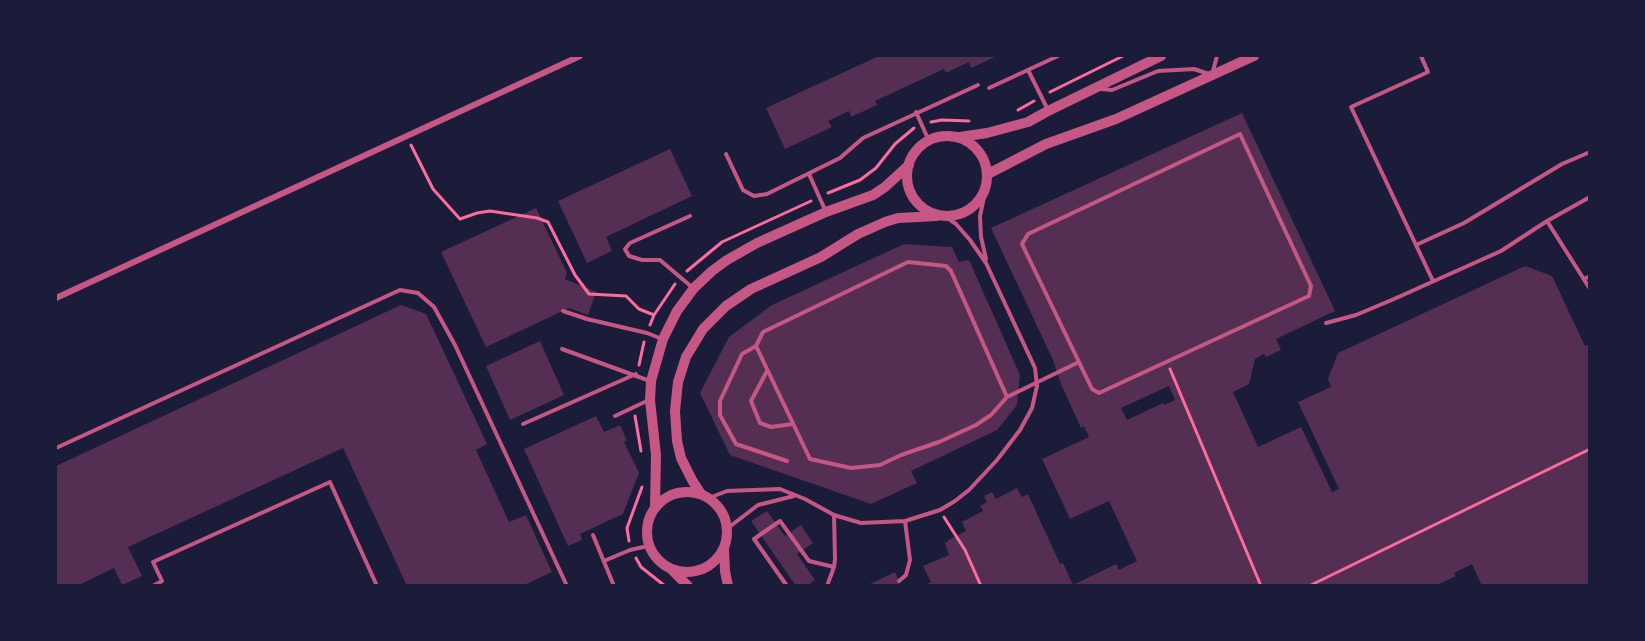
<!DOCTYPE html>
<style>
body{margin:0}
#map{position:relative;width:1645px;height:641px;overflow:hidden;background:#1b1b3a;font-family:"Open Sans",sans-serif}
canvas{display:block}
.frame{position:absolute;inset:0;border:57px solid #1b1b3a;pointer-events:none}
</style>
<div id="map">
<canvas width="1645" height="641"></canvas>
<div class="frame"></div>
</div>
<script>
const ctx = document.querySelector('canvas').getContext('2d');
ctx.lineJoin = 'round';
function paint(path, color) { ctx.fillStyle = color; ctx.fill(path, 'evenodd'); }
const shape = rows => new Path2D(rows.map(r => 'M' + r).join(''));
function trace(path, color, width, dash) { ctx.strokeStyle = color; ctx.lineWidth = width; ctx.lineCap = dash ? 'butt' : 'round'; ctx.setLineDash(dash || []); ctx.stroke(path); }
paint(shape([
 [879,56,997,56,971,68,969,62,946,73,944,69,875,101,877,105,851,117,849,111,828,121,832,127,785,149,766,108],
 [1242,113,1335,311,1276,339,1281,350,1266,357,1264,354,1255,359,1249,384,1233,392,1258,447,1301,427,1332,492,1339,489,1298,402,1331,387,1328,379,1338,353,1525,266,1552,276,1585,346,1590,344,1590,586,1482,586,1472,564,1454,573,1456,576,1435,586,923,586,931,582,923,566,949,555,945,543,948,541,948,540,966,531,962,522,983,511,980,506,987,502,984,496,992,492,996,499,1017,488,1022,497,1028,494,1060,564,1063,563,1073,585,1116,564,1119,570,1137,561,1109,501,1070,519,1042,459,1089,437,1084,426,1081,428,1061,384,1053,360,991,228],
 [1169,386,1175,400,1164,405,1163,403,1127,420,1121,408],
 [670,149,692,196,606,237,612,251,587,263,558,201],
 [536,208,567,273,565,279,596,292,588,315,569,308,486,347,441,252],
 [904,244,952,247,959,262,969,260,1020,375,1017,405,997,430,911,471,917,483,871,504,730,455,700,393,729,337,772,305],
 [401,305,426,314,487,444,476,450,509,522,526,515,552,572,522,586,407,586,343,448,128,547,142,576,122,585,114,568,77,586,56,586,56,466],
 [540,341,564,395,510,420,486,366],
 [596,416,604,432,620,425,627,441,624,442,639,473,623,514,580,534,582,540,568,546,524,449],
 [767,511,785,536,801,525,813,543,797,554,815,580,807,586,796,586,751,521],
 [895,572,901,586,866,586]
]), '#542f53');
trace(shape([
 [1050,92,1123,56],
 [1018,110,1034,101],
 [931,122,942,120,969,121],
 [411,145,433,189,460,219,477,213,490,211,537,218,548,222,575,275,589,294,626,296,639,309,654,315],
 [828,193,860,180,876,168,895,144,914,128],
 [687,271,722,242,811,201],
 [650,325,654,315,675,284],
 [639,365,644,342],
 [1170,369,1261,586],
 [635,416,641,451],
 [944,517,965,550,981,586],
 [629,541,627,528,642,487],
 [636,558,641,567,665,586],
 [1309,586,1590,449]
]), '#ff6b9d', 3);
trace(shape([
 [1421,56,1428,72,1351,107,1416,245,1464,223,1562,164,1590,152],
 [1028,70,1048,110],
 [989,88,1058,56],
 [1101,89,1112,90,1158,71,1194,69,1212,75,1217,56],
 [916,112,929,141],
 [1240,134,1311,286,1309,296,1099,393,1092,389,1022,244,1028,234,1240,134],
 [726,154,743,190,754,196,767,194,840,158,863,138,978,85],
 [809,174,826,212],
 [985,192,980,216,981,237,986,259],
 [690,216,630,243,625,249,629,256,642,260,660,260,693,288],
 [1547,221,1590,289],
 [1416,245,1433,281],
 [908,262,946,266,951,271,1007,397,991,415,976,425,939,442,901,455,880,465,851,468,810,459,756,346,763,332,908,262],
 [1584,279,1590,276],
 [563,311,587,319,647,333,662,339],
 [1326,323,1356,315,1394,299,1501,251,1547,221,1590,197],
 [756,346,742,354,720,401,720,415,736,444,787,461],
 [562,349,650,381],
 [767,371,751,401,760,423,771,427,793,424],
 [1007,397,1079,362],
 [615,416,649,400],
 [523,424,636,374],
 [56,448,400,290,418,293,434,307,455,345,567,586],
 [709,498,727,491,780,489,805,499,834,515,861,523,905,521,940,510,955,501,969,490,997,460,1020,430,1032,408,1037,386,1035,368,986,263,970,240,956,224,946,217],
 [728,528,758,505,794,496],
 [593,535,614,586],
 [604,561,630,550,648,546],
 [899,581,906,575,910,560,905,521],
 [153,586,162,581,153,562,330,482,377,586],
 [787,586,754,539,780,521,809,561,834,567],
 [827,586,834,567,835,559,834,515]
]), '#c65784', 4);
trace(shape([
 [56,298,580,56]
]), '#c65784', 6);
trace(shape([
 '907 176a40 40 0 1 1 80 0a40 40 0 1 1-80 0Z',
 [960,137,987,133,1028,122,1048,111,1161,56],
 [988,174,1046,144,1116,119,1254,56],
 '647 532a40 40 0 1 1 80 0a40 40 0 1 1-80 0Z',
 [701,494,692,480,681,458,677,441,675,411,678,382,686,357,703,329,726,306,751,289,821,257,858,234,885,222,898,218,937,216],
 [655,507,656,455,650,400,651,381,663,339,677,311,694,288,712,271,727,260,757,243,826,212,873,195,885,187,909,165],
 [724,550,725,571,728,586],
 [673,571,688,586]
]), '#c65784', 10);
</script>
